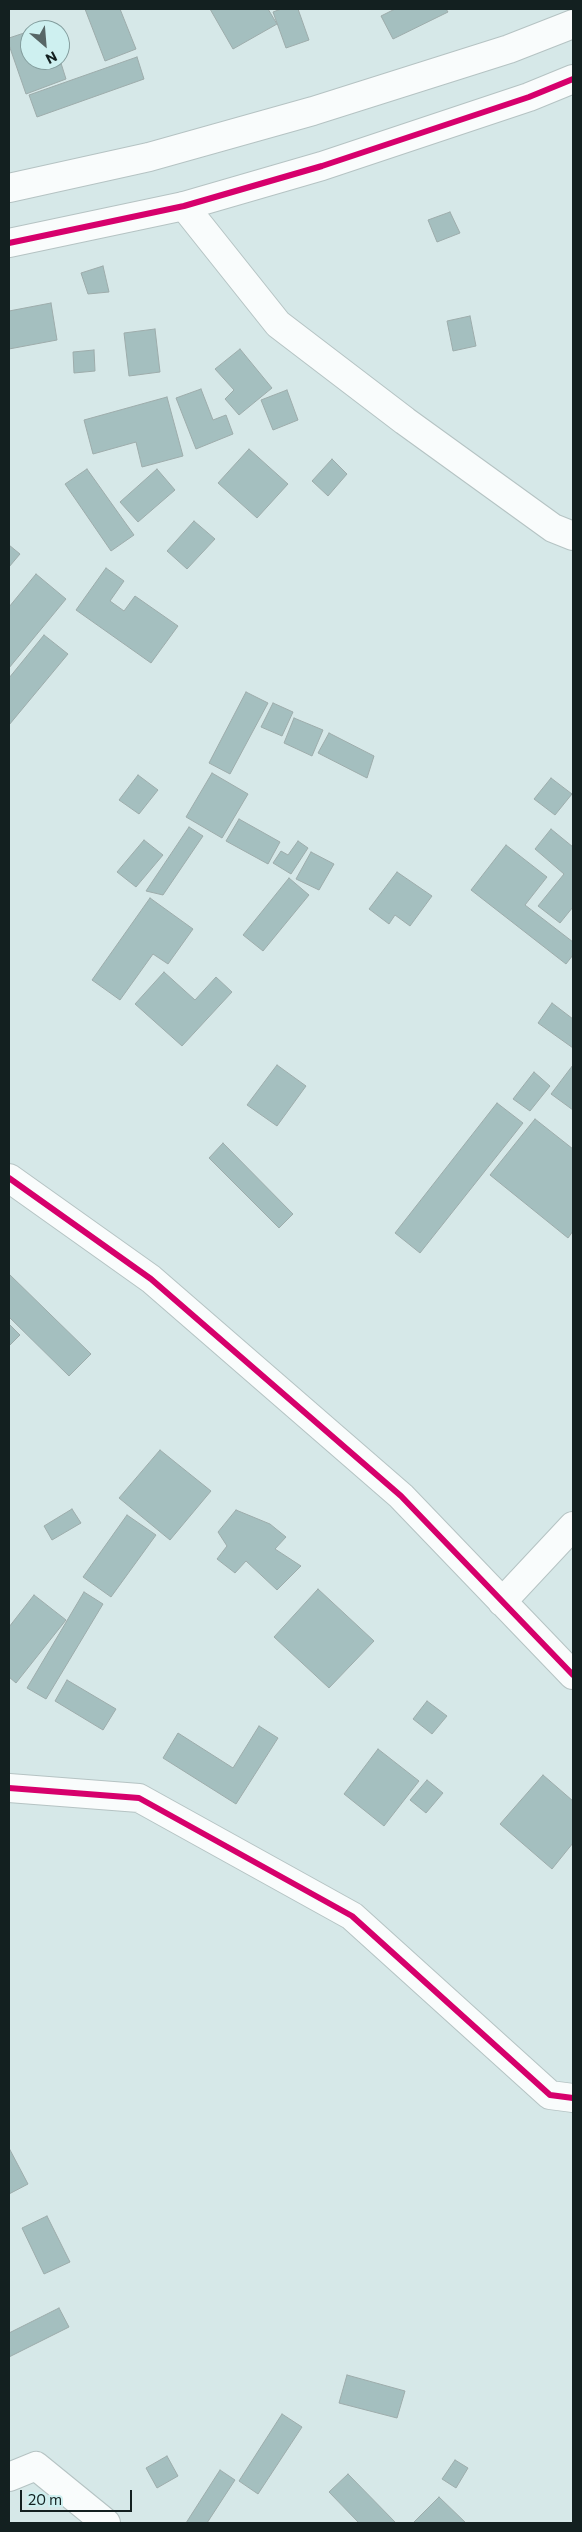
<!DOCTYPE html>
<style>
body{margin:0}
#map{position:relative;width:582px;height:2532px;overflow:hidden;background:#d6e8e8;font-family:Commissioner,sans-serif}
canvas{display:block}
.frame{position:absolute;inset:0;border:10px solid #132020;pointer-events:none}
.north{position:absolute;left:20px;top:20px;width:50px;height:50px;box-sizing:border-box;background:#cef0f0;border:1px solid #839d9d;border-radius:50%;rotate:153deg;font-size:14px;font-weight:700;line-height:20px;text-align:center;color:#132020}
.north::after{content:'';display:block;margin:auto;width:18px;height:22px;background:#576666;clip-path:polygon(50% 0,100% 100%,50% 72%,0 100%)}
.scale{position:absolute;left:20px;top:2490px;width:112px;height:22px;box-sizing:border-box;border:2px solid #132020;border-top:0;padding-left:6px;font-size:15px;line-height:18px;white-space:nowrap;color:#132020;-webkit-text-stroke:4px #cef0f0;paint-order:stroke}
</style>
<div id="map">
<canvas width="582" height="2532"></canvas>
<div class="frame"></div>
<div class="north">N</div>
<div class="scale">20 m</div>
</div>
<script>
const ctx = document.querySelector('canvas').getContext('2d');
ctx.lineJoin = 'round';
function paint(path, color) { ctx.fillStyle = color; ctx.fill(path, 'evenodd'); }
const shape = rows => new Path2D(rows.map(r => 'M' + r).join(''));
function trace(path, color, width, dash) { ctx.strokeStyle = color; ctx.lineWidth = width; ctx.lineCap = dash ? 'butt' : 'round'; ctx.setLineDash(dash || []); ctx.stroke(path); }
const building = shape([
 [85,9,120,9,136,49,105,61,85,9],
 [210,9,268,9,277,24,233,49,210,9],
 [281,9,298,9,309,40,286,48,273,12,281,9],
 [395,9,446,9,448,12,393,39,381,16,395,9],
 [48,25,50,30,34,30,48,25],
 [30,31,30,60,60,60,66,79,26,94,9,45,9,38,30,31],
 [137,57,144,79,37,117,29,95,137,57],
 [450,212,460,233,437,242,428,220,450,212],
 [103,266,109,292,88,294,81,273,103,266],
 [51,303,57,340,9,349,9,311,51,303],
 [470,316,476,346,453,351,447,321,470,316],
 [155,329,160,372,129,376,124,333,155,329],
 [240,349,272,388,239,415,225,399,234,390,215,369,240,349],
 [94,350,95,371,74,373,73,352,94,350],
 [201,389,213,420,226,415,233,434,196,449,176,398,201,389],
 [287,390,298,420,273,430,261,400,287,390],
 [167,397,183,456,142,467,136,442,93,454,84,420,167,397],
 [249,449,288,484,257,518,218,483,249,449],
 [332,459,347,474,328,496,312,481,332,459],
 [87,469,134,535,111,551,65,484,87,469],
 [157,469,175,490,138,522,120,502,157,469],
 [194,521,215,539,187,569,167,551,194,521],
 [9,545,20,554,9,567,9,545],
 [106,568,124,581,110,601,124,611,135,596,178,626,151,663,76,610,106,568],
 [36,574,66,599,9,668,9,607,36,574],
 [44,635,68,654,9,725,9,678,44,635],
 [246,692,268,703,230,774,209,763,246,692],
 [273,703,293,712,282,736,261,727,273,703],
 [294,718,323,730,312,756,284,743,294,718],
 [329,733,374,756,367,778,318,753,329,733],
 [212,773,248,794,222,838,186,817,212,773],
 [138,775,158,790,139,814,119,800,138,775],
 [551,778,572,794,555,815,534,799,551,778],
 [239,819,280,842,268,864,226,841,239,819],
 [189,827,203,836,163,895,146,891,189,827],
 [551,829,573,847,573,907,560,923,538,906,564,874,535,849,551,829],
 [144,840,163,855,136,887,117,872,144,840],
 [298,841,308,848,291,874,273,863,281,851,288,855,298,841],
 [506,845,547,877,525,905,573,942,573,955,566,964,471,890,506,845],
 [311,852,334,864,319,890,296,879,311,852],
 [397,872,432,896,410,926,395,915,389,924,369,909,397,872],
 [289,878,309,895,263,951,243,935,289,878],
 [150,898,193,929,168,964,153,954,120,1000,92,980,150,898],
 [164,972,195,1000,216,977,232,992,182,1046,135,1004,164,972],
 [552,1003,573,1019,573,1048,538,1023,552,1003],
 [277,1065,306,1086,277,1126,247,1105,277,1065],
 [573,1065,573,1110,551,1094,573,1065],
 [534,1072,550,1086,530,1111,513,1099,534,1072],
 [497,1103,523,1123,420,1253,395,1233,497,1103],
 [535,1119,573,1149,573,1231,568,1238,490,1175,535,1119],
 [223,1143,293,1214,279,1228,209,1158,223,1143],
 [9,1274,91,1354,69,1376,9,1317,9,1274],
 [9,1324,20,1335,9,1346,9,1324],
 [160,1450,211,1491,170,1540,119,1498,160,1450],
 [72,1509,81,1523,52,1540,44,1526,72,1509],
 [236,1510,270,1524,286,1537,275,1549,301,1566,277,1590,246,1561,235,1573,217,1559,227,1546,218,1532,236,1510],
 [127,1515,156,1535,111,1597,83,1577,127,1515],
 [318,1589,374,1641,329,1688,274,1637,318,1589],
 [84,1592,103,1604,46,1699,27,1688,84,1592],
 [34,1595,66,1620,16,1683,9,1677,9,1627,34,1595],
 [67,1680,116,1709,103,1730,55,1701,67,1680],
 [427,1701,447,1716,432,1734,413,1719,427,1701],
 [259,1726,278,1738,236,1804,163,1758,178,1733,233,1768,259,1726],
 [378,1749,419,1781,384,1826,344,1794,378,1749],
 [543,1775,573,1801,573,1843,552,1869,500,1824,543,1775],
 [427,1780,443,1793,426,1813,410,1800,427,1780],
 [9,2148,28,2184,9,2194,9,2148],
 [47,2216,70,2262,44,2274,22,2228,47,2216],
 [59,2308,69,2327,9,2357,9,2333,59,2308],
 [347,2375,405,2391,397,2418,339,2403,347,2375],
 [282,2414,302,2427,258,2494,239,2481,282,2414],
 [167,2456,178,2476,157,2488,146,2468,167,2456],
 [455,2460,468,2468,456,2488,442,2479,455,2460],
 [220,2470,235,2480,207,2523,186,2523,220,2470],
 [348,2474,396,2523,359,2523,329,2492,348,2474],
 [439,2497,466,2523,413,2523,439,2497]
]);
paint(building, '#a4bfbf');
trace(building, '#9dacab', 1);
const minor = shape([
 [184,206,278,324,405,421,553,528,573,536],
 [9,1178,151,1279,401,1496,573,1675],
 [502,1602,573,1526],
 [9,1788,139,1798,352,1916,550,2095,573,2098],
 [9,2477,36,2466,106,2523]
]);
const tertiary = shape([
 [9,188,149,157,313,111,509,49,573,24],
 [9,243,184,206,322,166,529,97,573,79]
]);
trace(minor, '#b5c3c3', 30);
trace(tertiary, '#b5c3c3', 30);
trace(minor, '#f9fcfc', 28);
trace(tertiary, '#f9fcfc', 28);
trace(shape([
 [9,243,184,206,322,166,529,97,573,79],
 [9,1178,151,1279,401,1496,573,1675],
 [9,1788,139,1798,352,1916,550,2095,573,2098]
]), '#d6006c', 6);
</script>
